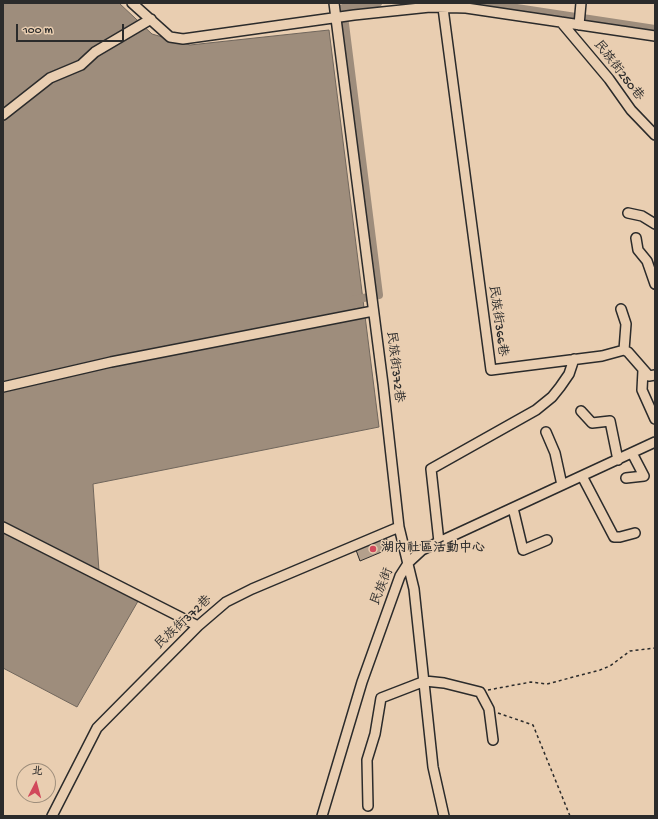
<!DOCTYPE html>
<meta charset="utf-8">
<style>
body{margin:0}
#map{position:relative;width:658px;height:819px;overflow:hidden;background:#e9ceb1;font-family:"Gochi Hand","LXGW WenKai TC",sans-serif}
canvas{display:block}
.frame{position:absolute;inset:0;border:4px solid #2b2b2b;pointer-events:none}
.north{position:absolute;left:16px;top:763px;width:40px;height:40px;box-sizing:border-box;background:#e9ceb1;border:1px solid #9d8d7b;border-radius:50%;rotate:6deg;font-size:11px;font-weight:700;line-height:16px;text-align:center;color:#2b2b2b}
.north::after{content:'';display:block;margin:auto;width:14px;height:18px;background:#d1495b;clip-path:polygon(50% 0,100% 100%,50% 72%,0 100%)}
.scale{position:absolute;left:16px;top:24px;width:108px;height:18px;box-sizing:border-box;border:2px solid #2b2b2b;border-top:0;padding-left:5px;font-size:12px;line-height:14px;white-space:nowrap;color:#2b2b2b;-webkit-text-stroke:3px #e9ceb1;paint-order:stroke}
</style>
<div id="map">
<canvas width="658" height="819"></canvas>
<div class="frame"></div>
<div class="north">北</div>
<div class="scale">100 m</div>
</div>
<script>
const ctx = document.querySelector('canvas').getContext('2d');
ctx.lineJoin = 'round';
function paint(path, color) { ctx.fillStyle = color; ctx.fill(path, 'evenodd'); }
const shape = rows => new Path2D(rows.map(r => 'M' + r).join(''));
function trace(path, color, width, dash) { ctx.strokeStyle = color; ctx.lineWidth = width; ctx.lineCap = dash ? 'butt' : 'round'; ctx.setLineDash(dash || []); ctx.stroke(path); }
function drawText(font, color, halo, rows, align = 'center') {
  ctx.font = font + ' "Gochi Hand","LXGW WenKai TC",sans-serif'; ctx.lineWidth = 3; ctx.setLineDash([]); ctx.textBaseline = 'middle'; ctx.strokeStyle = halo; ctx.fillStyle = color; for (const [text, x, y, turn = 0] of rows) {
    ctx.save(); ctx.translate(x, y); ctx.rotate((+turn || 0) * Math.PI / 180); ctx.textAlign = isNaN(turn) ? turn : align; if (halo) ctx.strokeText(text, 0, 0); ctx.fillText(text, 0, 0); ctx.restore();
  }
}
const water = shape([
 [3,3,119,3,152,34,190,45,329,30,379,427,93,484,99,571,141,596,77,707,3,668,3,3]
]);
paint(water, '#9e8d7c');
trace(water, '#70665c', 1);
trace(shape([
 [484,3,655,29],
 [353,300,379,295,343,8,378,3]
]), '#9e8d7c', 8);
const building = shape([
 [386,538,391,548,360,561,356,550,386,538]
]);
paint(building, '#b4a08c');
trace(building, '#2b2b2b', 1);
const minor = shape([
 [132,3,170,37,183,39,354,15,430,7,466,8,655,36],
 [334,3,383,384,399,527,414,589,433,767,444,816],
 [443,8,491,370,602,356,624,350,628,352,649,376,655,375],
 [561,22,609,79,631,110,655,135],
 [579,25,581,3],
 [3,115,50,78,81,65,95,52,151,19],
 [628,213,642,216,655,224],
 [636,238,638,250,647,261,655,284],
 [621,309,626,324,624,350],
 [643,370,642,390,655,419],
 [3,387,111,362,373,311],
 [581,411,592,423,610,421,618,460],
 [546,432,555,453,562,485],
 [582,476,614,537,620,537,635,533],
 [626,478,644,476,632,453],
 [513,508,523,550,547,540],
 [3,527,198,626],
 [439,542,431,469,536,410,552,397,560,387,569,374,574,359],
 [368,806,367,760,375,734,381,698,425,681,444,683,480,692,489,709,493,740],
 [52,816,97,728,198,626,226,602,252,589,399,527],
 [322,816,362,682,400,576,409,562,422,550,439,542,655,442]
]);
trace(minor, '#2b2b2b', 12);
trace(shape([
 [488,690,531,682,547,684,600,670,610,666,630,651,655,648],
 [498,713,533,725,570,816]
]), '#2b2b2b', 1.5, [3, 3]);
trace(minor, '#e9ceb1', 9);
for (const [x, y, r, color] of [
 [373,549,4,"#d1495b"]
]) { const dot = new Path2D(); dot.arc(x, y, r, 0, 2 * Math.PI); ctx.fillStyle = color; ctx.fill(dot); trace(dot, '#e9ceb1', 1.5); }
drawText('13px', '#2b2b2b', '#e9ceb1', [
 ["民族街250巷",618,71,52],
 ["民族街366巷",497,321,82],
 ["民族街372巷",394,367,83],
 ["民族街",383,587,-68],
 ["民族街372巷",184,623,-43]
]);
drawText('bold 13px', '#2b2b2b', '#e9ceb1', [
 ["湖內社區活動中心",381,549]
], 'left');
</script>
